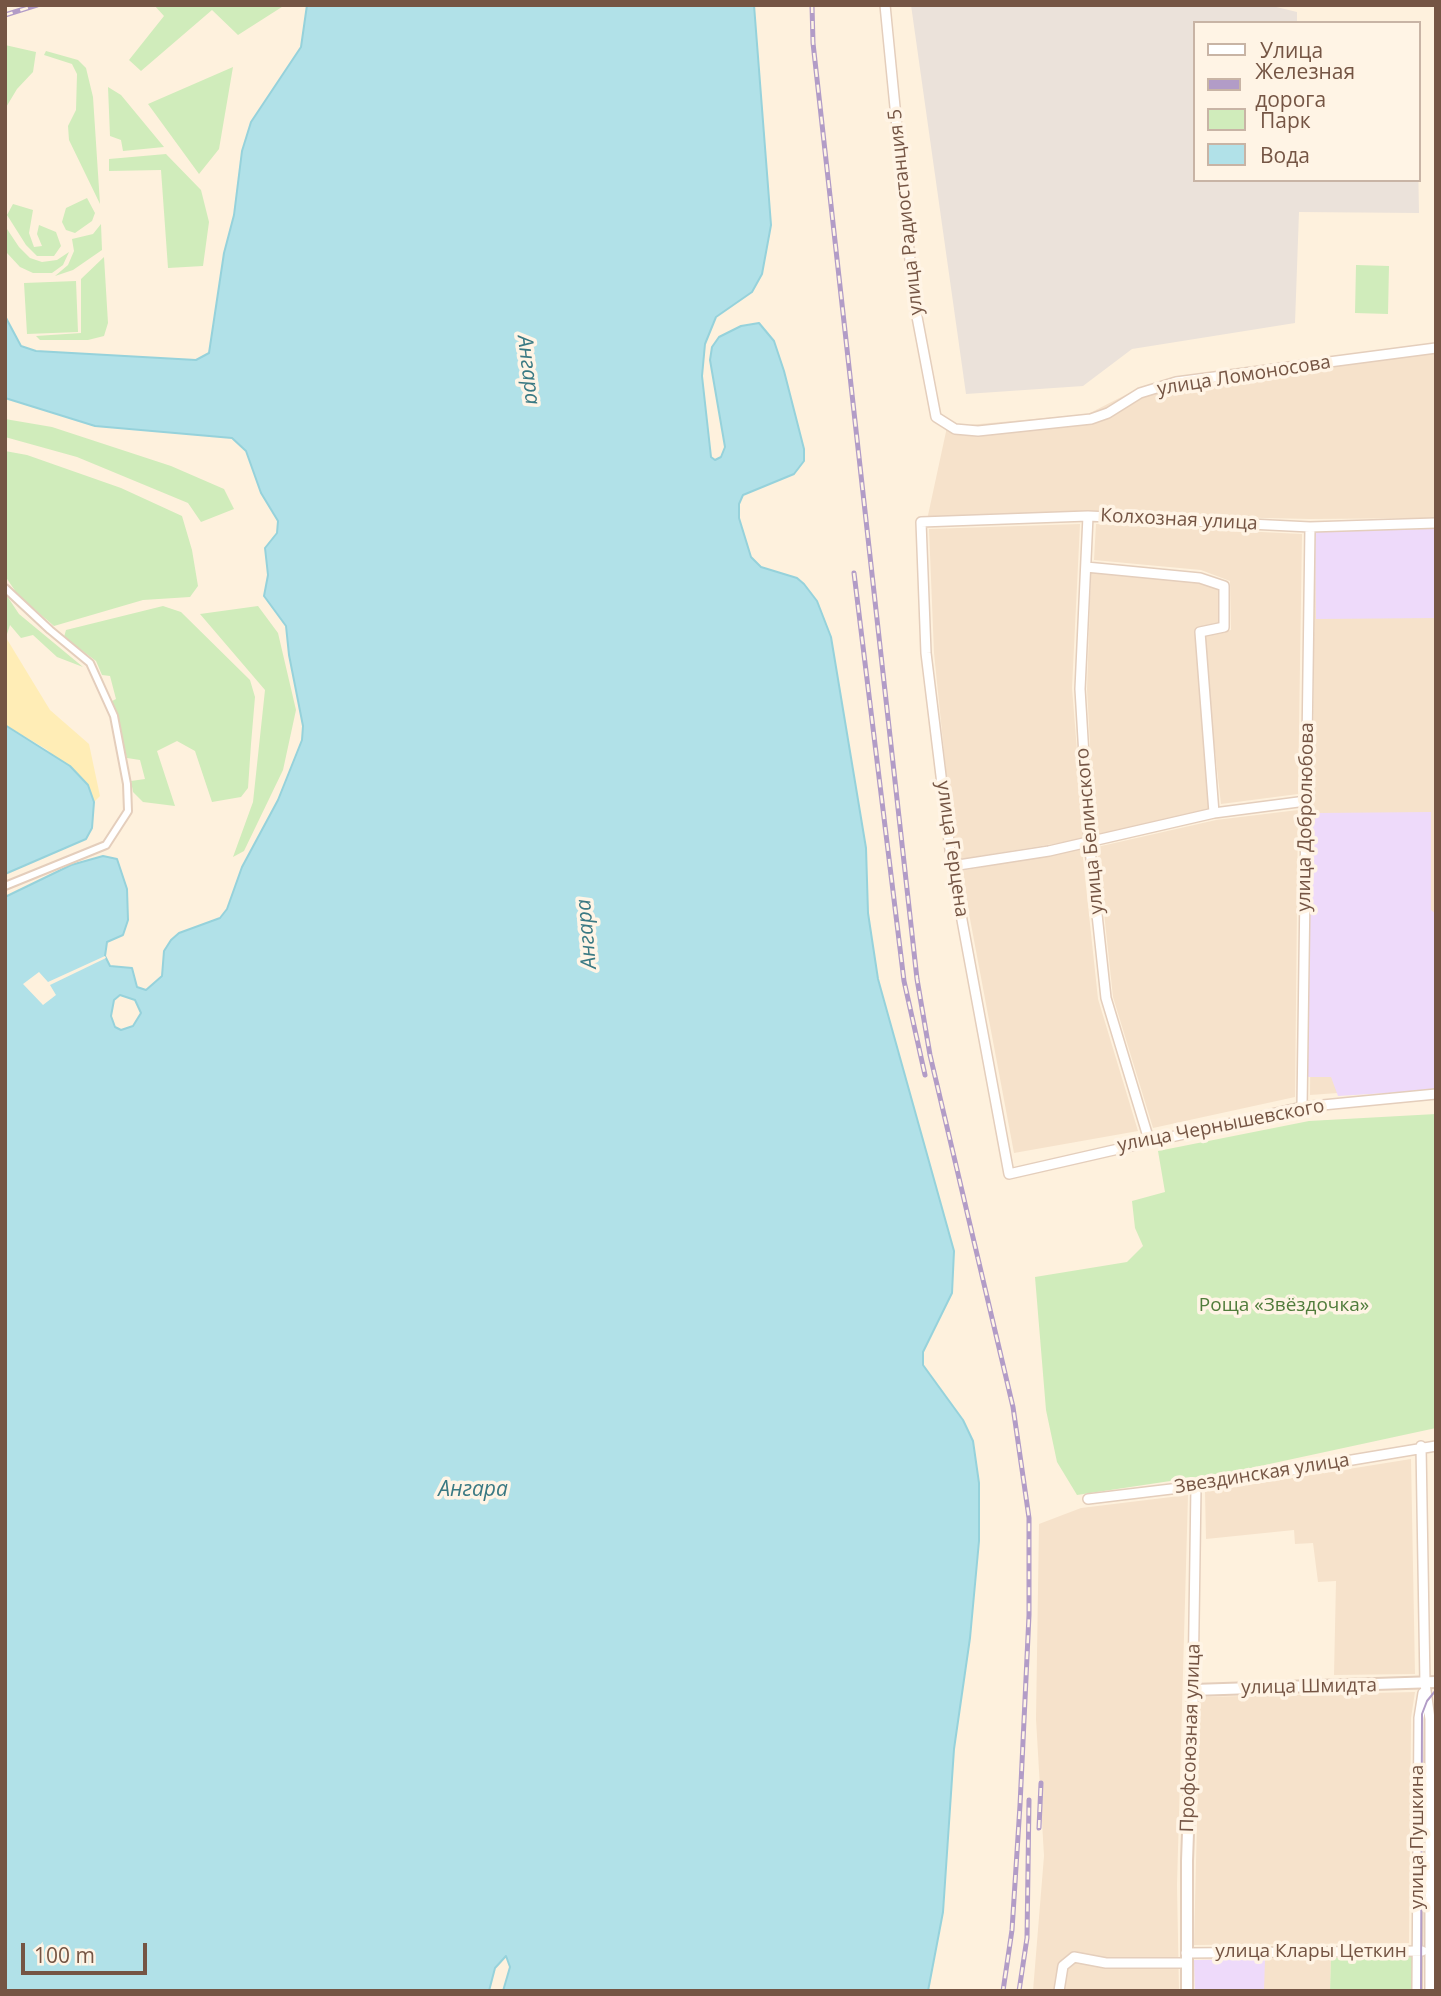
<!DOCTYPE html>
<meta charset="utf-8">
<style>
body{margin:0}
#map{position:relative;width:1441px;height:1996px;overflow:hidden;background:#fef1dd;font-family:"Open Sans",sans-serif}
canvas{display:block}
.frame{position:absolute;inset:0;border:7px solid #755544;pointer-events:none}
.legend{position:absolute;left:1193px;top:21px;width:228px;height:161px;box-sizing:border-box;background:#fff4e5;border:2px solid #c8b4a5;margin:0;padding:9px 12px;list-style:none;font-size:21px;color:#755544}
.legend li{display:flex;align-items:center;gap:14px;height:35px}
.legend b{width:35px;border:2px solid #c8b4a5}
.scale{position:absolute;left:21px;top:1943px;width:126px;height:32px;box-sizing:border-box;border:4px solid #755544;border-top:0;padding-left:9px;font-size:21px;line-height:24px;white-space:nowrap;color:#755544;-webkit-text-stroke:5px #fff4e5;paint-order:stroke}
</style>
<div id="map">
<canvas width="1441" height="1996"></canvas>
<div class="frame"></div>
<ul class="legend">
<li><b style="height:9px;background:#fff"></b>Улица</li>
<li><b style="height:9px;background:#b29cc7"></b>Железная дорога</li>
<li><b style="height:19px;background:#d0ecbb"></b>Парк</li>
<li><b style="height:19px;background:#b1e1e8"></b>Вода</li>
</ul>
<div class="scale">100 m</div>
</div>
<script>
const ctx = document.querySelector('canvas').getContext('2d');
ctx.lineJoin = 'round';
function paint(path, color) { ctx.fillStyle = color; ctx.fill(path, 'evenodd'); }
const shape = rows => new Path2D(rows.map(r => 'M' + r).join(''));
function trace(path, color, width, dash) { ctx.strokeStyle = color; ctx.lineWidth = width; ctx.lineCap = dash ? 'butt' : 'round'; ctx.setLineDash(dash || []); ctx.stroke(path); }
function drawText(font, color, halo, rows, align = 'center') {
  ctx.font = font + ' "Open Sans",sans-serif'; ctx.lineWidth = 7; ctx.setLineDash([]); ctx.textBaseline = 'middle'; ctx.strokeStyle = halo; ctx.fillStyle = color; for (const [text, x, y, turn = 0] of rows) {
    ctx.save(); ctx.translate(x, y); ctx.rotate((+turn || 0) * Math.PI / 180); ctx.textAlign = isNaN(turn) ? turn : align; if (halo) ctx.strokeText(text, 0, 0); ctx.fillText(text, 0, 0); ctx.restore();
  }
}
paint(shape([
 [1436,346,1436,518,1310,519,1088,514,927,520,947,427,1088,414,1139,388,1191,376,1287,361],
 [1080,524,1072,688,1084,839,955,860,934,653,929,529],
 [1096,524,1302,534,1298,794,1221,804,1202,635,1231,630,1230,581,1201,570,1094,560],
 [1436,529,1436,1086,1310,1095,1315,530],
 [1091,572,1193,580,1223,586,1221,625,1198,629,1211,810,1095,836,1087,689],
 [1298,810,1295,1097,1153,1128,1113,997,1097,847,1216,820],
 [1082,849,1098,999,1138,1131,1014,1153,961,871],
 [1411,1459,1415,1674,1334,1675,1336,1581,1318,1582,1313,1543,1295,1544,1294,1530,1206,1539,1205,1492],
 [1188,1495,1177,1885,1179,1991,1033,1991,1044,1856,1036,1719,1039,1524,1081,1508],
 [1415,1692,1411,1718,1409,1943,1194,1945,1200,1697],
 [1331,1958,1330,1991,1195,1991,1194,1960]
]), '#f6e2cb');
paint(shape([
 [911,5,1268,5,1297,12,1297,23,1194,23,1194,180,1418,180,1418,157,1419,213,1299,212,1295,323,1132,349,1083,386,966,394]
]), '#ebe2da');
paint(shape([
 [1436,529,1436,618,1316,619,1315,531],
 [1431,812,1431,910,1436,914,1436,1090,1338,1096,1331,1077,1306,1077,1310,834,1317,813],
 [1265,1959,1264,1991,1195,1991,1194,1960]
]), '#eedafa');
paint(shape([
 [154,5,285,5,238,35,212,10,141,71,129,60,164,16],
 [5,45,36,52,33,72,17,89,5,109],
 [46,51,78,60,86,68,93,97,100,204,69,140,68,126,76,110,77,74,72,64,44,55],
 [233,67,219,149,199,174,148,104],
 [108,87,121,95,164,147,123,151,121,140,110,136],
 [166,154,201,190,209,222,203,266,168,268,161,170,109,171,109,159],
 [87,198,95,213,92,221,75,233,66,230,62,222,66,208],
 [13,204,33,210,29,233,34,247,42,246,37,234,39,225,56,232,61,246,54,256,37,256,26,245,7,215],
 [101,224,102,250,73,270,55,276,68,265,74,251,72,239,93,234],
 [5,226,19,247,30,258,42,262,57,260,69,252,63,265,52,273,33,273,20,267,7,253],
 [104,257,108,323,104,336,88,340,40,340,36,336,81,333,81,279],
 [1356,265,1389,266,1388,314,1355,313],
 [76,281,78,332,27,334,24,283],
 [5,419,52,427,171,466,224,489,234,509,201,522,188,503,77,457,5,437],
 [5,451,27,455,121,488,182,516,192,550,198,586,190,597,143,600,54,626,18,595,5,576],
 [5,593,19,614,83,667,57,657,33,635,21,638,10,625,5,640],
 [163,606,181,612,250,680,255,697,251,744,248,788,241,797,212,802,195,751,177,741,157,751,175,806,143,802,133,792,131,781,145,779,140,760,127,758,112,701,116,699,110,676,102,675,96,661,64,637,66,630],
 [258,606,278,633,296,710,283,770,244,851,233,857,253,802,265,690,200,614],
 [1436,1114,1436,1428,1237,1471,1077,1495,1057,1462,1046,1410,1035,1277,1127,1262,1143,1246,1135,1228,1132,1201,1165,1192,1158,1151,1309,1121],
 [1413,1956,1413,1991,1330,1991,1331,1958]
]), '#d0ecbb');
paint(shape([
 [5,636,50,710,89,744,100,796,94,802,88,785,46,749,5,725]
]), '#ffedb6');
const water = shape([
 [307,5,754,5,771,225,762,274,752,292,716,317,705,344,702,376,711,457,715,460,721,457,725,447,710,360,712,347,719,337,741,326,759,323,774,341,784,371,804,449,804,461,794,474,743,495,739,504,739,518,751,557,761,567,797,578,804,584,817,601,831,637,866,848,868,913,878,979,954,1251,952,1293,923,1352,923,1365,963,1420,973,1441,979,1483,979,1541,970,1638,954,1749,943,1912,928,1991,503,1991,510,1967,506,1956,495,1968,489,1991,5,1991,5,897,71,865,103,856,117,859,127,889,128,920,123,935,107,942,105,956,110,966,132,968,137,987,146,990,162,976,164,951,171,940,179,933,220,918,227,909,242,867,278,800,302,740,303,726,289,655,286,626,264,596,268,575,265,548,277,533,278,521,261,493,246,451,232,438,95,426,5,398,5,316,21,346,36,351,196,360,209,353,224,253,234,215,242,151,251,122,301,47,307,5],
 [120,995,135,1000,141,1013,133,1026,121,1030,115,1027,111,1016,114,1000,120,995],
 [5,725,70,766,88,785,94,802,92,828,86,839,5,874,5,725]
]);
paint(water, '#b1e1e8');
trace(water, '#96d2db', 2);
paint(shape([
 [105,956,106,958,50,985,56,995,43,1005,23,984,39,972,48,982]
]), '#fef1dd');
const pedestrian = shape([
 [5,588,50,630,90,663,114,716,127,784,128,811,106,845,5,886]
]);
const minor = shape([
 [885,5,914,301,936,417,955,429,978,431,1091,419,1108,413,1140,393,1176,382,1436,348],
 [1088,516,1080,689,1089,840,1106,998,1149,1140],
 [1436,523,1310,527,1088,516,921,522,926,653,952,866,1009,1174,1302,1107,1436,1094],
 [1086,567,1200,578,1224,586,1224,627,1200,632,1214,813],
 [952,866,1049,851,1214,813,1306,801],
 [1302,1107,1310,527],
 [1421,1446,1425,1684,1430,1719,1430,1991],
 [1088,1499,1196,1486,1436,1446],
 [1193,1690,1196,1486],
 [1186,1953,1422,1951],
 [1059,1991,1063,1966,1074,1957,1106,1963,1187,1963],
 [1417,1991,1419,1718,1423,1693]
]);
const tertiary = shape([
 [1187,1991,1187,1861,1193,1690,1436,1682]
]);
trace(pedestrian, '#e4cebc', 10);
trace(minor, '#e4cebc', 12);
trace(tertiary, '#e4cebc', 14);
trace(pedestrian, '#fff', 6);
trace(minor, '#fff', 9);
trace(tertiary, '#fff', 10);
trace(shape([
 [1421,1991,1422,1714,1427,1701,1436,1690]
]), '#b29cc7', 2);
const rail = shape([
 [812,5,813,43,917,979,930,1055,1013,1407,1029,1518,1029,1615,1020,1805,1012,1930,1003,1991],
 [5,15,37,5],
 [854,573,904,981,925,1075],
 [1039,1828,1041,1783],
 [1019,1991,1027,1938,1029,1800]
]);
trace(rail, '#b29cc7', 5);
trace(rail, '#fff4e5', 2.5, [8]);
drawText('19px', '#755544', '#fff4e5', [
 ["улица Радиостанция 5",906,212,-96],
 ["улица Ломоносова",1244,376,-9],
 ["Колхозная улица",1179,520,3],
 ["улица Добролюбова",1306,817,-89],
 ["улица Белинского",1090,831,-95],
 ["улица Герцена",952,849,82],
 ["улица Чернышевского",1221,1126,-11],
 ["Звездинская улица",1262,1474,-9],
 ["улица Шмидта",1309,1687,-1],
 ["Профсоюзная улица",1191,1738,-88],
 ["улица Пушкина",1418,1837,-90],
 ["улица Клары Цеткин",1311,1952]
]);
drawText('19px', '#507c3b', '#fff4e5', [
 ["Роща «Звёздочка»",1284,1306]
]);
drawText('italic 21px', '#3a7983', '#fff4e5', [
 ["Ангара",528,370,83],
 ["Ангара",587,934,-95],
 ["Ангара",473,1490]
]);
</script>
